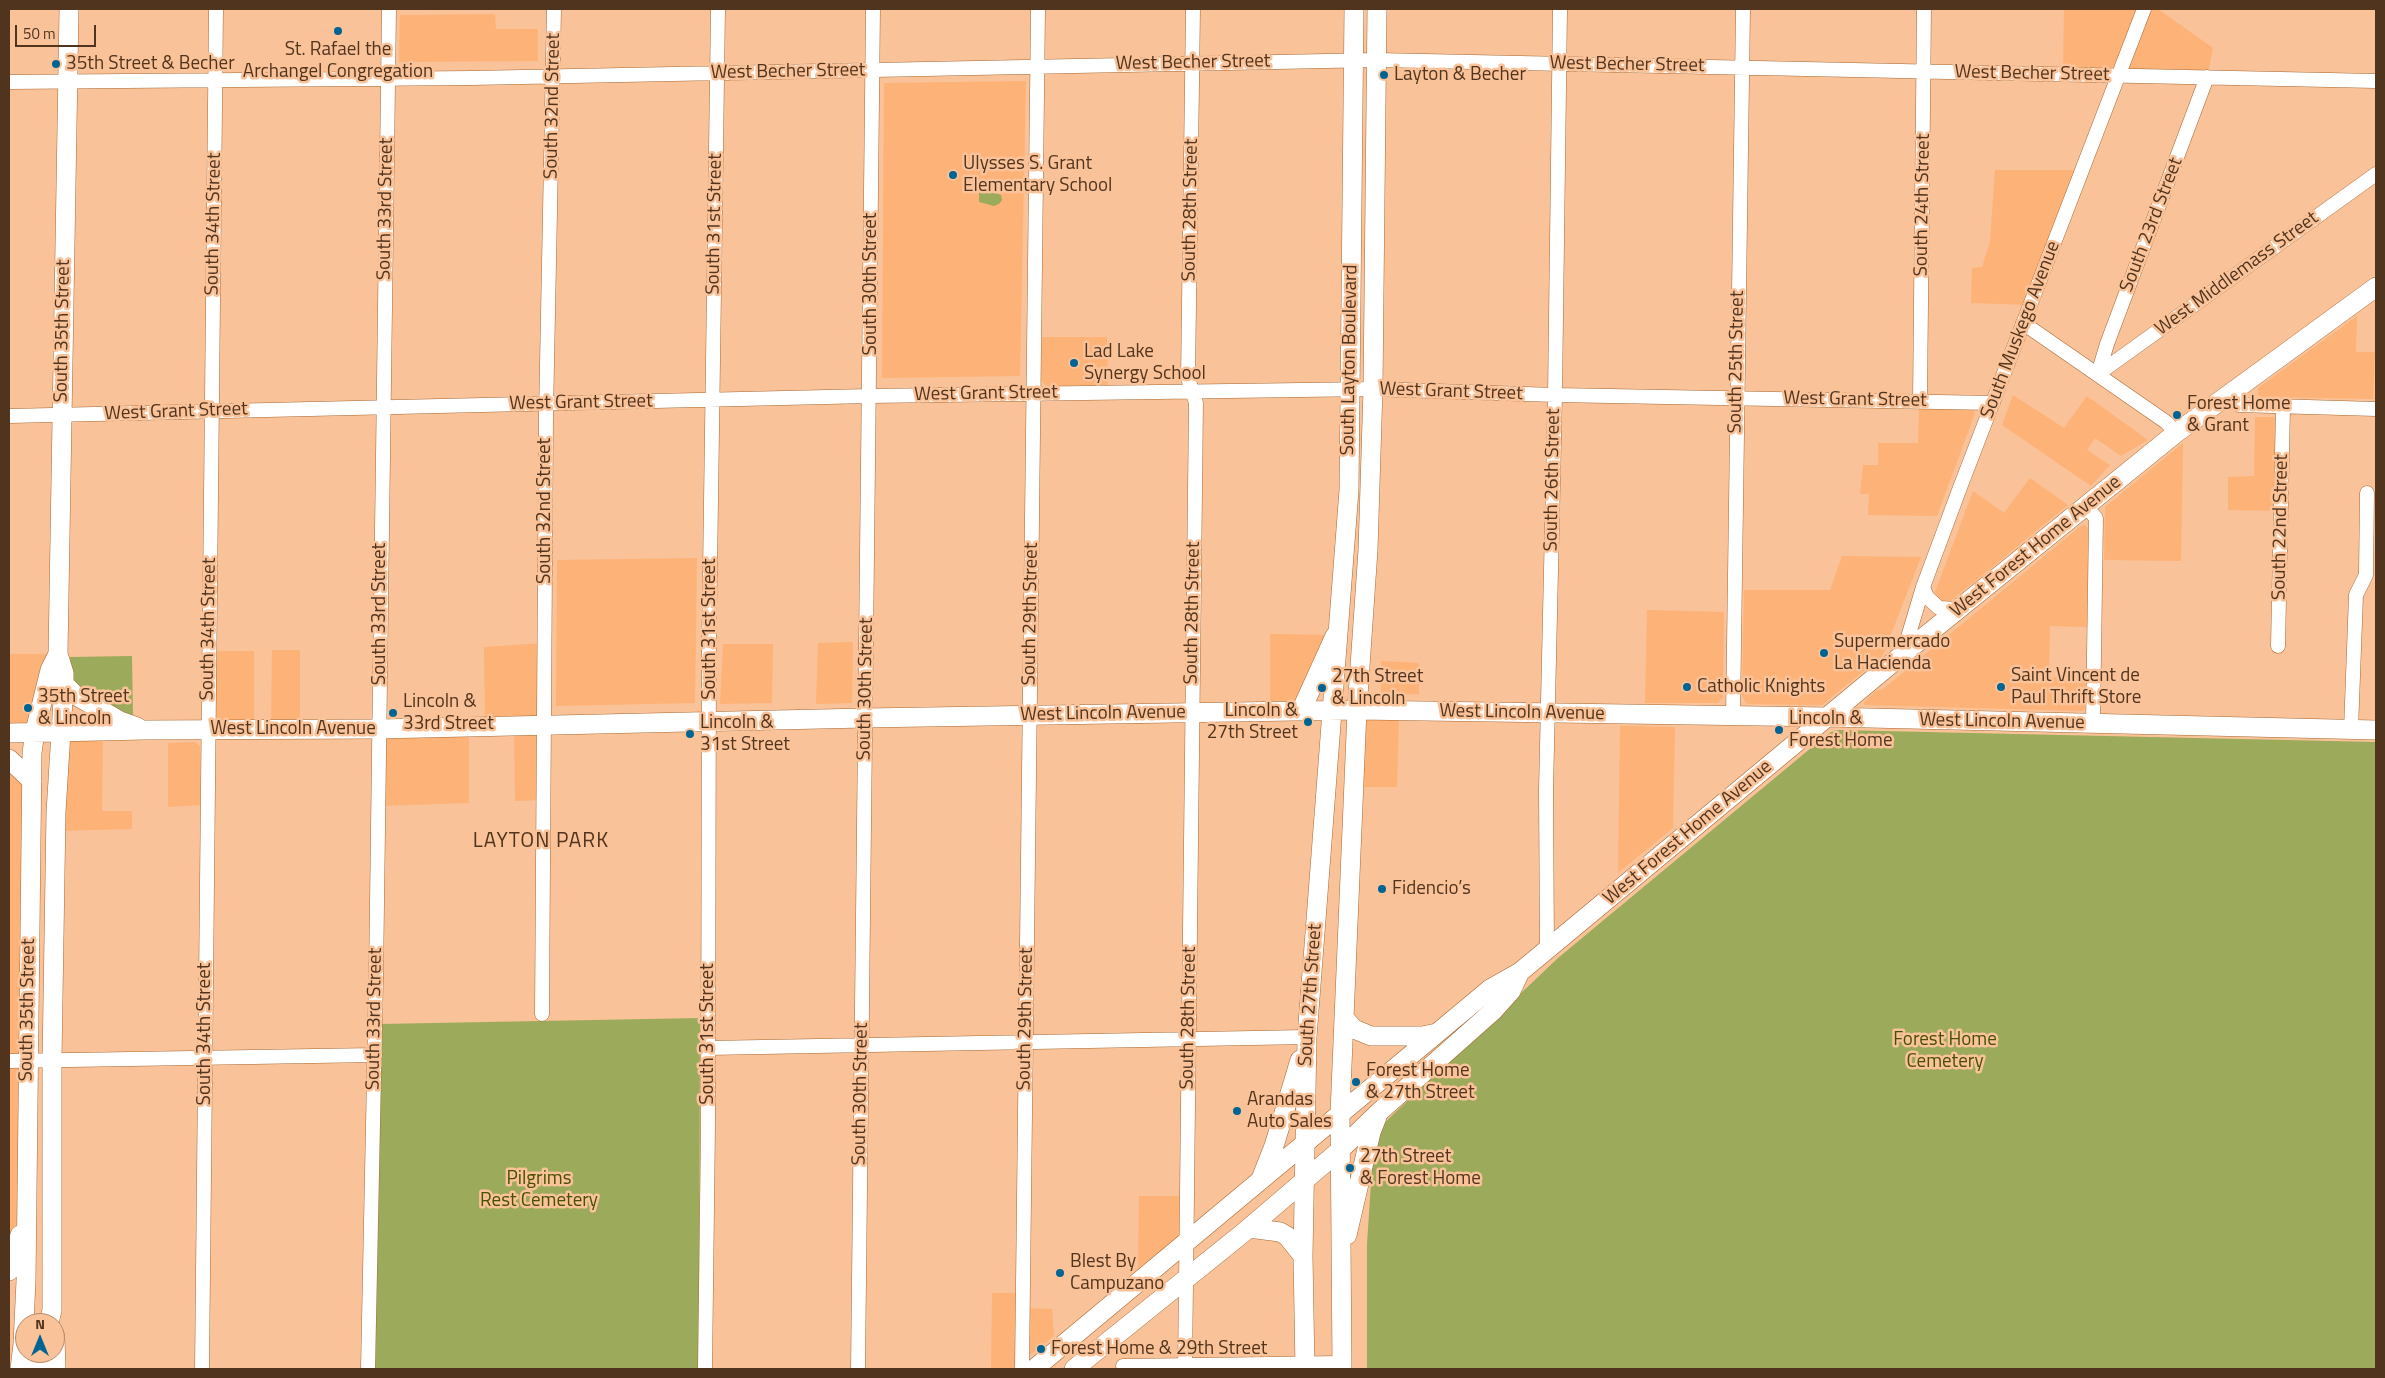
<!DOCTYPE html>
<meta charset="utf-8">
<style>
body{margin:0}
#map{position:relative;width:2385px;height:1378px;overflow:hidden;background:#fac298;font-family:"Titillium Web",sans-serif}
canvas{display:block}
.frame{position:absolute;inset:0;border:10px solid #50341e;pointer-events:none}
.north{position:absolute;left:15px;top:1313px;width:50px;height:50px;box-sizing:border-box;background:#fac298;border:1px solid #b68967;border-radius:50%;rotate:0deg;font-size:14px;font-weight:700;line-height:20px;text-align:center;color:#50341e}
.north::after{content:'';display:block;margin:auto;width:18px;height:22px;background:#006493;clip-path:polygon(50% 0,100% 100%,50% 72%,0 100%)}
.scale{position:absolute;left:15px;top:25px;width:81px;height:22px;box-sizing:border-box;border:2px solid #50341e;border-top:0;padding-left:6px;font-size:15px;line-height:18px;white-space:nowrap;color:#50341e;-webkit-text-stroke:4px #fac298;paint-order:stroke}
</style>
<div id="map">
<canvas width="2385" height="1378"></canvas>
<div class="frame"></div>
<div class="north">N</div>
<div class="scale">50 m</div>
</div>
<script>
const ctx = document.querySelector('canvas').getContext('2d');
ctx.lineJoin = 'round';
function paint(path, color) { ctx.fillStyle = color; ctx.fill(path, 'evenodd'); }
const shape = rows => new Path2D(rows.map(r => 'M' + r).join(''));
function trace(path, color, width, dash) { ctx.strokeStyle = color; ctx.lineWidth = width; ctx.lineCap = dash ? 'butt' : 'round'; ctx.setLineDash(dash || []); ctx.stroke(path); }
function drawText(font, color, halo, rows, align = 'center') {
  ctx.font = font + ' "Titillium Web",sans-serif'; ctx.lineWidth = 5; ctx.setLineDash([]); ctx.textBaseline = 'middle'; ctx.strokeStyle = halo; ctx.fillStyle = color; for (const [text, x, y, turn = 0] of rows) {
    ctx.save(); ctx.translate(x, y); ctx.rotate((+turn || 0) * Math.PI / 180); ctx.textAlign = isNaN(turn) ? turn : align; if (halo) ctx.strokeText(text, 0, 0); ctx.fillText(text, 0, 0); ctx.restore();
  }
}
paint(shape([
 [2064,9,2158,9,2213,48,2207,77,2063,74],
 [495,14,496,29,538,29,538,61,399,62,400,15],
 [1026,81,1020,376,882,378,884,83],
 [1995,170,2083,170,2030,305,1971,303,1972,268,1982,267,1990,242],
 [2357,316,2356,352,2375,352,2373,399,2261,397,2258,395,2258,388],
 [1042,337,1107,337,1108,385,1046,386,1041,380],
 [2013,395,2064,428,2087,396,2148,440,2121,456,2095,438,2087,450,2110,465,2091,486,2002,425],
 [1919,407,1973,409,1975,413,1937,516,1868,515,1869,494,1860,494,1863,465,1878,465,1878,443,1918,443],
 [2255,417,2273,417,2276,419,2276,511,2228,510,2228,477,2254,476],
 [2183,443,2181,561,2104,560,2105,507],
 [2030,478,2068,505,1948,603,1941,603,1935,592,1973,491,2004,513],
 [2085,525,2089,529,2087,627,2050,626,2049,677,2086,677,2085,709,2081,711,1864,705,1864,702,1876,691,1883,689,2081,526],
 [1842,556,1921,557,1883,655,1822,705,1749,704,1746,703,1742,696,1744,590,1830,590],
 [697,558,695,703,556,706,557,560],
 [1647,610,1724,612,1723,697,1718,703,1645,703],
 [1270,634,1335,635,1301,711,1270,711],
 [853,642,852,703,816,704,818,643],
 [544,643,544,800,515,801,514,726,485,727,484,647],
 [723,644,773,644,772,703,720,704],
 [272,650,300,650,300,730,271,730],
 [209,651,254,651,254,730,208,730],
 [9,654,58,654,35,731,9,733],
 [1381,661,1419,663,1419,694,1381,695],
 [1357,710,1399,711,1397,787,1353,787],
 [1620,726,1675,727,1673,828,1618,873],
 [469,727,469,803,378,806,379,729],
 [103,730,102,811,132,811,132,829,55,831,60,731],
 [168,743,195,742,200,746,200,805,168,807],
 [9,759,32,781,26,1218,9,1271],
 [1139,1196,1179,1196,1179,1233,1177,1238,1138,1269],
 [992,1293,1023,1293,1023,1308,1052,1309,1054,1336,1012,1369,991,1369]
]), '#fdb277');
paint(shape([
 [983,186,996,189,995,193,1001,195,1002,200,999,204,994,206,979,202,979,193],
 [132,656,133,716,123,714,72,683,70,657],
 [1836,730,2376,742,2376,1369,1367,1369,1367,1244,1374,1137,1381,1126,1558,958,1829,733],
 [700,1018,699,1369,375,1369,380,1024]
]), '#9bab5b');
const minor = shape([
 [9,82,472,78,1377,60,2376,81],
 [2023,323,2166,422,2176,433],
 [2098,374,2376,174],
 [2098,374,2107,344,2207,77],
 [2230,393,2239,405,2376,409],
 [1920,401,1924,9],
 [9,416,870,396,1373,389,1555,395,1993,403],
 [2086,507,2096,518,2093,724],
 [1923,587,1927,597,1939,608,1959,609],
 [2278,646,2283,407],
 [1903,654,1923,587,1961,485,2144,9],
 [1733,716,1743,9],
 [2351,730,2356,595,2366,575,2367,493],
 [1547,951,1546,790,1555,395,1560,9],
 [542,1014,546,415,554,9],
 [708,1048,1307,1037],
 [9,1061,375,1055],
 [1123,1366,1341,1363],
 [202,1369,216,9],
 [368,1369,376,977,389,9],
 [705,1369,708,1126,709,642,718,9],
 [858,1369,873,9],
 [1022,1369,1038,9],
 [1185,1369,1196,403,1188,378,1193,9]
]);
const major = shape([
 [64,684,75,695,120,721,137,727],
 [1301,711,1335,636],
 [9,733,145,730,379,729,865,718,1357,710,1827,717,2376,730],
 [9,759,32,781],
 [1344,1018,1354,1029,1371,1036,1422,1036,1437,1033],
 [1261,1179,1274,1146,1300,1060],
 [1249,1228,1280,1232,1287,1236,1303,1256],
 [1347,1235,1371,1132,1377,1117],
 [9,1271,20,1235],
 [49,1323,52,1310,52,1061,56,812,64,684,64,673,58,654,69,9],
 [55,1337,56,1369],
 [20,1369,23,1344,26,1281,32,753,35,731,50,670,58,654],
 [38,1369,41,1353],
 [1034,1369,1490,989,1520,972,1903,654,2176,433,2376,287],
 [1074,1369,1243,1233,1339,1151,1378,1113,1493,1011,1511,991,1520,972],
 [1305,1369,1303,1256,1307,1037,1349,490,1354,9],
 [1342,1369,1340,1113,1357,710,1368,550,1373,389,1377,9]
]);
trace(minor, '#a76833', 15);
trace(major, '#a76833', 20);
trace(minor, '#fff', 14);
trace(major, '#fff', 19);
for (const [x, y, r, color] of [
 [338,31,5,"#006493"],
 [56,64,5,"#006493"],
 [1384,75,5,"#006493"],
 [953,175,5,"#006493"],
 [1074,363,5,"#006493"],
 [2177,415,5,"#006493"],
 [1824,653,5,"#006493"],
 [1687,687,5,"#006493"],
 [2001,687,5,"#006493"],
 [1322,688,5,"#006493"],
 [28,708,5,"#006493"],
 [393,713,5,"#006493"],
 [1308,722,5,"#006493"],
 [1779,730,5,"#006493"],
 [690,734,5,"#006493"],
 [1382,889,5,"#006493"],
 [1356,1082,5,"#006493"],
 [1237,1111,5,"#006493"],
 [1350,1168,5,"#006493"],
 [1060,1273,5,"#006493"],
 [1041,1349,5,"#006493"]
]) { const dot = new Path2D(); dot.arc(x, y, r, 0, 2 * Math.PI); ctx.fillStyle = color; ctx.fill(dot); trace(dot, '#fac298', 2); }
drawText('19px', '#50341e', '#fac298', [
 ["St. Rafael the",338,50,"center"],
 ["Archangel Congregation",338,72,"center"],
 ["35th Street & Becher",66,64],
 ["Layton & Becher",1394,75],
 ["Ulysses S. Grant",963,164],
 ["Elementary School",963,186],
 ["Lad Lake",1084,352],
 ["Synergy School",1084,374],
 ["Forest Home",2187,404],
 ["& Grant",2187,426],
 ["Supermercado",1834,642],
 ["La Hacienda",1834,664],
 ["Saint Vincent de",2011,676],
 ["Paul Thrift Store",2011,698],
 ["27th Street",1332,677],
 ["& Lincoln",1332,699],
 ["Catholic Knights",1697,687],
 ["35th Street",38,697],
 ["& Lincoln",38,719],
 ["Lincoln &",403,702],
 ["33rd Street",403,724],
 ["Lincoln &",1298,711,"right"],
 ["27th Street",1298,733,"right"],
 ["Lincoln &",1789,719],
 ["Forest Home",1789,741],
 ["Lincoln &",700,723],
 ["31st Street",700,745],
 ["Fidencio’s",1392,889],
 ["Forest Home",1366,1071],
 ["& 27th Street",1366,1093],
 ["Arandas",1247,1100],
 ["Auto Sales",1247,1122],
 ["27th Street",1360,1157],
 ["& Forest Home",1360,1179],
 ["Blest By",1070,1262],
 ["Campuzano",1070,1284],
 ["Forest Home & 29th Street",1051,1349]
], 'left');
drawText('19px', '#50341e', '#fac298', [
 ["West Becher Street",1193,63,-1],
 ["West Becher Street",1627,65,1],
 ["West Becher Street",788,72,-1],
 ["West Becher Street",2032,74,1],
 ["South 32nd Street",553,106,-89],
 ["South 24th Street",1923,205,-89],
 ["South 33rd Street",386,209,-89],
 ["South 28th Street",1191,210,-89],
 ["South 34th Street",214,224,-89],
 ["South 31st Street",715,224,-89],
 ["South 23rd Street",2152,225,-69],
 ["West Middlemass Street",2237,274,-36],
 ["South 30th Street",871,284,-90],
 ["South Muskego Avenue",2021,330,-69],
 ["South 35th Street",63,331,-89],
 ["South Layton Boulevard",1350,360,-89],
 ["South 25th Street",1737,362,-89],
 ["West Grant Street",1451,392,2],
 ["West Grant Street",986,394,-1],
 ["West Grant Street",1855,400,1],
 ["West Grant Street",581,403,-1],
 ["West Grant Street",176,412,-2],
 ["South 26th Street",1553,480,-89],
 ["South 32nd Street",545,511,-90],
 ["South 22nd Street",2281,527,-89],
 ["West Forest Home Avenue",2036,547,-39],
 ["South 28th Street",1193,613,-89],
 ["South 33rd Street",380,614,-90],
 ["South 29th Street",1031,614,-89],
 ["South 34th Street",209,629,-89],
 ["South 31st Street",710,629,-90],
 ["South 30th Street",866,689,-89],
 ["West Lincoln Avenue",1522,713,1],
 ["West Lincoln Avenue",1103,714,-1],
 ["West Lincoln Avenue",2002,722,1],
 ["West Lincoln Avenue",293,729],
 ["West Forest Home Avenue",1688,833,-40],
 ["South 27th Street",1311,995,-86],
 ["South 35th Street",28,1010,-89],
 ["South 28th Street",1189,1018,-89],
 ["South 33rd Street",375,1019,-89],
 ["South 29th Street",1026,1019,-89],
 ["South 34th Street",205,1034,-90],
 ["South 31st Street",708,1034,-90],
 ["South 30th Street",861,1094,-89]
]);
drawText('19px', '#455005', '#fac298', [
 ["Forest Home",1945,1040],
 ["Cemetery",1945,1062],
 ["Pilgrims",539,1179],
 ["Rest Cemetery",539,1201]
]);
ctx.letterSpacing = '1px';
drawText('21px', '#50341e', '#fac298', [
 ["LAYTON PARK",541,842]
]);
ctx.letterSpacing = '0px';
</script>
